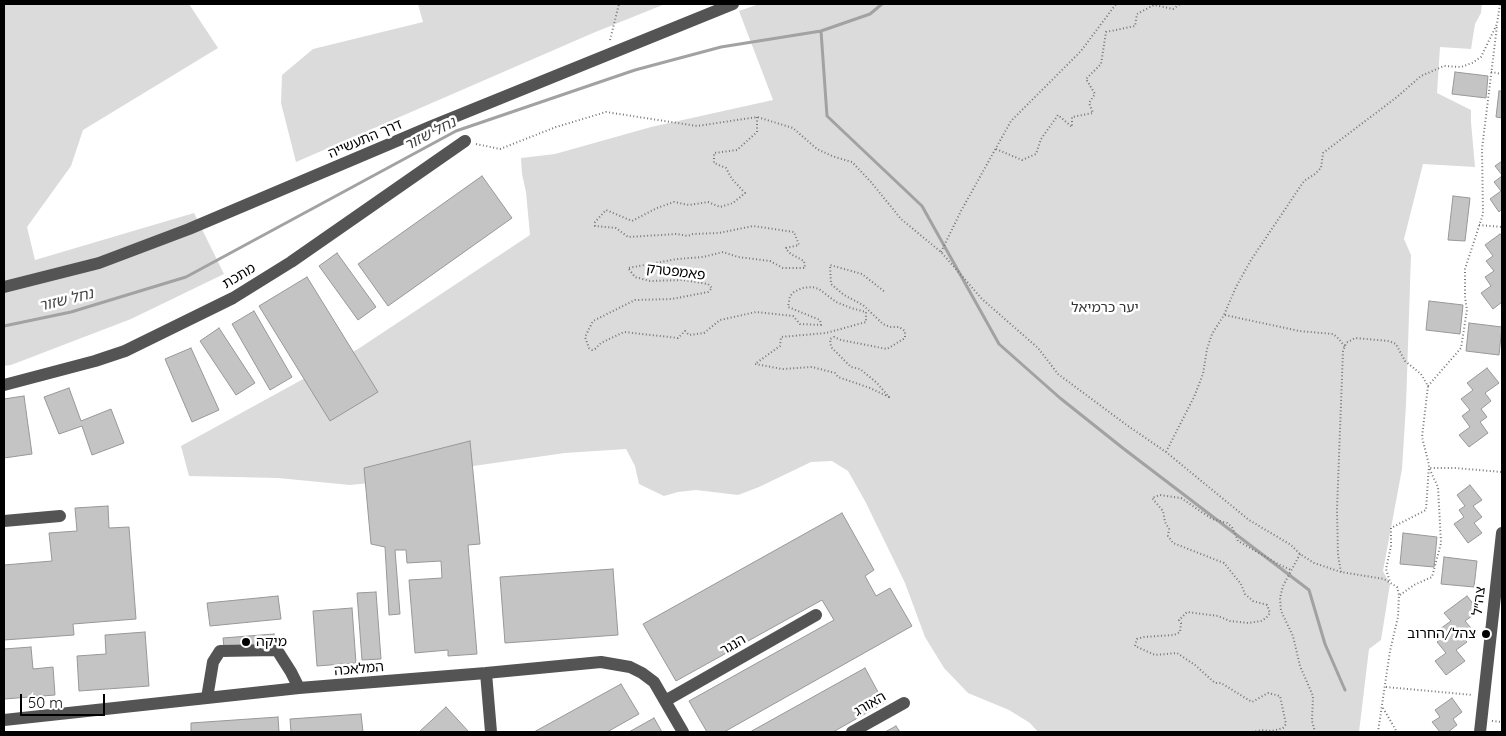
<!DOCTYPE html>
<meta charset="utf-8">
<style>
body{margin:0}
#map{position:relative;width:1506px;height:736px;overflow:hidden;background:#fff;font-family:Quicksand,sans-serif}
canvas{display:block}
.frame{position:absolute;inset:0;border:5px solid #000;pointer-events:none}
.scale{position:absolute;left:20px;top:694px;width:85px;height:22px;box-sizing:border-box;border:2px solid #000;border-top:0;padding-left:6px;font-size:15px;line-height:18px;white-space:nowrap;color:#000;-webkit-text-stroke:4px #fff;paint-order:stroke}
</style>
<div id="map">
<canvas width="1506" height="736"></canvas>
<div class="frame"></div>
<div class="scale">50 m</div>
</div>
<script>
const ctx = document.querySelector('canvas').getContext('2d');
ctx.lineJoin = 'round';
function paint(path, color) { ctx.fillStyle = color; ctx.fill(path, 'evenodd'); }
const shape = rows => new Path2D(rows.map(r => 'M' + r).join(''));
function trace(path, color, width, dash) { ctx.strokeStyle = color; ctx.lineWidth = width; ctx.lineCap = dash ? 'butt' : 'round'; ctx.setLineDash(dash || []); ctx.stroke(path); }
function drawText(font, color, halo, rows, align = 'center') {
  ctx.font = font + ' Quicksand,"Noto Sans Hebrew",sans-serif'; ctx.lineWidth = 5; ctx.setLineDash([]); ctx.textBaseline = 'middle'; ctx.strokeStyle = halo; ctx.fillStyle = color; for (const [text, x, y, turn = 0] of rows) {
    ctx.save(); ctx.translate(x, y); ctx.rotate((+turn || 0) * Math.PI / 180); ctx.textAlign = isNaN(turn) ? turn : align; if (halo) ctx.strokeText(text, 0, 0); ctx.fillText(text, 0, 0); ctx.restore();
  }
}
paint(shape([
 [4,4,189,4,218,48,83,130,71,166,27,227,35,260,194,213,224,274,131,319,11,365,4,366],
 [418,4,665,4,593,33,296,162,281,103,282,75,313,49,423,22],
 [759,4,1482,4,1481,13,1475,24,1471,49,1440,47,1437,93,1471,110,1471,122,1475,167,1423,164,1404,239,1411,255,1406,405,1402,469,1383,571,1390,584,1381,640,1369,649,1359,732,1038,732,1030,723,1009,710,968,693,944,668,925,637,905,583,865,501,848,471,832,461,811,462,759,487,738,495,696,490,678,492,664,496,639,484,635,466,626,449,565,453,445,470,380,482,350,485,278,478,189,476,181,446,358,349,530,235,526,192,522,174,521,158,555,154,651,127,773,100,739,11]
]), '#dbdbdb');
trace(shape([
 [821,31,827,116,922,206,999,344,1060,398,1124,449,1309,590,1325,644,1345,690],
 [4,326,71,312,186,277,456,131,635,70,721,47,821,31,870,14,882,4]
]), '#a2a2a2', 3);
const building = shape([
 [1455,72,1488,76,1486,98,1452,94,1455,72],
 [1499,91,1502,91,1502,118,1496,117,1499,91],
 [1502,161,1502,175,1495,166,1502,161],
 [482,176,512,218,388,306,358,264,482,176],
 [1502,176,1502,209,1499,212,1490,199,1501,191,1494,182,1502,176],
 [1453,196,1470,198,1465,241,1448,240,1453,196],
 [1500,234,1502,236,1502,302,1493,309,1481,293,1491,286,1485,277,1494,271,1486,261,1493,256,1485,245,1500,234],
 [337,253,376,307,358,320,319,266,337,253],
 [307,277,378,392,330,421,259,306,307,277],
 [1429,301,1463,305,1460,334,1426,330,1429,301],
 [254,311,292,377,270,390,232,324,254,311],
 [1469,323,1502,327,1499,355,1466,351,1469,323],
 [219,328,255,383,236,395,200,341,219,328],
 [191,348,219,410,192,422,165,359,191,348],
 [1487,368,1499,383,1485,393,1491,401,1481,409,1487,417,1480,422,1488,433,1469,447,1459,435,1470,427,1462,416,1470,410,1461,399,1473,390,1467,383,1487,368],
 [69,388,81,421,111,409,124,443,92,455,82,426,59,434,44,397,69,388],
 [24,396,32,454,4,458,4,399,24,396],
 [470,441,480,544,468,545,477,654,448,656,448,650,415,653,409,580,442,578,441,561,407,563,406,550,395,550,400,614,389,615,385,547,371,544,364,468,470,441],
 [1470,485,1482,500,1473,506,1482,517,1474,523,1482,533,1468,543,1454,524,1464,517,1459,510,1465,506,1457,495,1470,485],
 [108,506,109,528,129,527,136,619,73,624,74,635,4,640,4,565,52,561,49,533,77,531,75,508,108,506],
 [842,513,874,570,865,576,876,596,890,588,912,626,724,732,707,732,689,701,834,620,822,600,676,681,643,624,842,513],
 [1403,533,1437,537,1434,567,1400,564,1403,533],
 [1444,557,1477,561,1474,587,1441,584,1444,557],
 [613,569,618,635,505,643,500,577,613,569],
 [376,592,381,659,362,660,357,593,376,592],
 [278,596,281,619,210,626,207,603,278,596],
 [1467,596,1479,611,1465,621,1471,628,1461,635,1467,642,1456,650,1465,661,1446,675,1435,661,1446,653,1437,642,1445,636,1440,629,1451,621,1444,613,1467,596],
 [352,608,356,663,317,666,313,611,352,608],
 [145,632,149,686,79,691,77,656,106,654,105,635,145,632],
 [274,634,276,651,225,656,223,638,274,634],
 [31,647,33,669,53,667,55,695,4,699,4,649,31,647],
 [865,668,884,703,833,732,750,732,865,668],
 [621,684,639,714,607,732,534,732,621,684],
 [1452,698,1462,712,1453,719,1457,725,1448,732,1440,732,1432,722,1440,717,1435,710,1452,698],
 [446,707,469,732,419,732,446,707],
 [361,714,363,732,291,732,290,719,361,714],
 [278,717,279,732,191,732,191,723,278,717],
 [654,718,662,732,629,732,654,718],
 [896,726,900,732,885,732,896,726]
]);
paint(building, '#c4c4c4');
trace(building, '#989898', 1);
trace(shape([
 [610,40,619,4],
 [1491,72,1502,74],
 [757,117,757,132,737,150,714,153,714,163,726,168,732,179,745,193,733,203,720,207,708,202,689,205,674,202,657,208,632,221,606,210,595,222,595,226,616,228,628,237,677,234,688,236,693,234,719,233,753,226,794,232,799,245,786,248,787,250,791,254,804,261,805,268,783,268,770,261,738,257,723,252,703,257,677,259,628,268,635,277,650,281,683,280,708,284,712,288,708,292,672,299,635,300,593,321,585,337,589,348,592,350,595,349,601,343,624,332,678,338,685,331,689,335,704,333,720,320,756,312,793,316,800,324,821,325,820,320,788,307,790,296,794,292,802,288,812,287,819,289,836,302,851,308,866,312,866,322,826,333,781,337,780,346,755,364,782,369,812,367,835,373,838,377,870,388,889,397,877,383,860,369,851,367,831,347,830,339,834,337,841,340,887,349,905,338,905,331,899,327,890,327,883,324,863,305,844,295,831,284,830,265,862,274,885,292],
 [476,144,500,149,556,127,606,112,697,126,757,117,793,128,817,149,832,156,852,162,871,182,901,219,941,252,982,299,1038,348,1058,374,1128,426,1166,452,1249,520,1291,545,1300,554,1314,563,1341,572,1384,579,1397,587,1399,595,1398,617,1390,651,1378,732],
 [996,149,1022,160,1036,154,1041,139,1058,115,1072,127,1072,117,1093,113,1089,103,1095,94,1086,79,1101,64,1106,32,1135,26,1137,14,1154,5,1173,9,1180,4],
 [1479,225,1502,227],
 [941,252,961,211,1011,121,1081,51,1116,4],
 [1225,315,1299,331,1333,334,1339,339,1345,347],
 [1428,386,1461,348,1467,310,1465,297,1465,269,1483,214,1482,149,1497,26],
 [1166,452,1194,397,1203,374,1207,349,1212,334,1224,315,1236,287,1251,260,1304,181,1315,174,1321,168,1323,153,1397,97,1421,76,1444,66,1461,67,1472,63,1481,57,1497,24,1500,4],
 [1300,554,1283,586,1280,598,1281,611,1293,636,1300,666,1313,696,1312,721,1315,732],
 [1341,572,1338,555,1337,510,1343,351,1346,343,1355,338,1389,341,1396,344,1405,361,1421,374,1428,386,1422,437,1429,465,1426,510,1391,528,1391,546,1386,569,1390,582],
 [1400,595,1414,585,1432,577,1441,543,1438,487,1429,468,1455,468,1502,472],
 [1386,687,1473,695],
 [1383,708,1397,732],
 [1492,721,1502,722],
 [1252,732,1262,730,1272,731,1283,728,1286,724,1280,696,1268,693,1252,702,1221,683,1215,683,1195,665,1177,653,1155,655,1135,646,1137,639,1144,637,1174,635,1180,632,1181,623,1179,620,1187,612,1218,616,1230,621,1248,623,1261,621,1266,618,1270,613,1267,605,1253,601,1245,594,1241,584,1224,563,1173,543,1168,536,1169,529,1165,522,1163,511,1152,498,1160,495,1181,498,1212,519,1227,523,1232,527,1238,541,1280,565,1291,570]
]), '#767676', 2, [1, 2.5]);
trace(shape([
 [4,287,99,263,189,229,432,126,733,4],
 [4,385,95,361,125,351,233,298,291,262,465,141],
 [4,521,60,516],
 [486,673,491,732],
 [207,698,213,662,220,651,277,650,291,672,299,688],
 [665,701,816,615],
 [4,720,299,688,486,673,601,662,630,667,642,673,654,682,683,732],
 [852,732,904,703],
 [1480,732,1502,533]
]), '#545454', 12);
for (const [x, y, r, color] of [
 [1486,634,5,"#000"],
 [246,642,5,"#000"]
]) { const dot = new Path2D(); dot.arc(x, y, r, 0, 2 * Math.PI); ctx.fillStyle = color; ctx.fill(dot); trace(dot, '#fff', 2); }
drawText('14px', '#000', '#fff', [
 ["דרך התעשייה",365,139,-23],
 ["פאמפטרק",676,272,7],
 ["מתכת",239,276,-31],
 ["צה״ל",1479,601,-83],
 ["הנגר",733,645,-30],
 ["המלאכה",359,669,-5],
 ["האורג",870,704,-30]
]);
drawText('14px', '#323232', '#fff', [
 ["יער כרמיאל",1105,308]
]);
drawText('14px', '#000', '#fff', [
 ["צהל/החרוב",1476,634],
 ["מיקה",256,642,"left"]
], 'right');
drawText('italic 15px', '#434343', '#fff', [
 ["נחל שזור",430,134,-27],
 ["נחל שזור",66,300,-14]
]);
</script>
